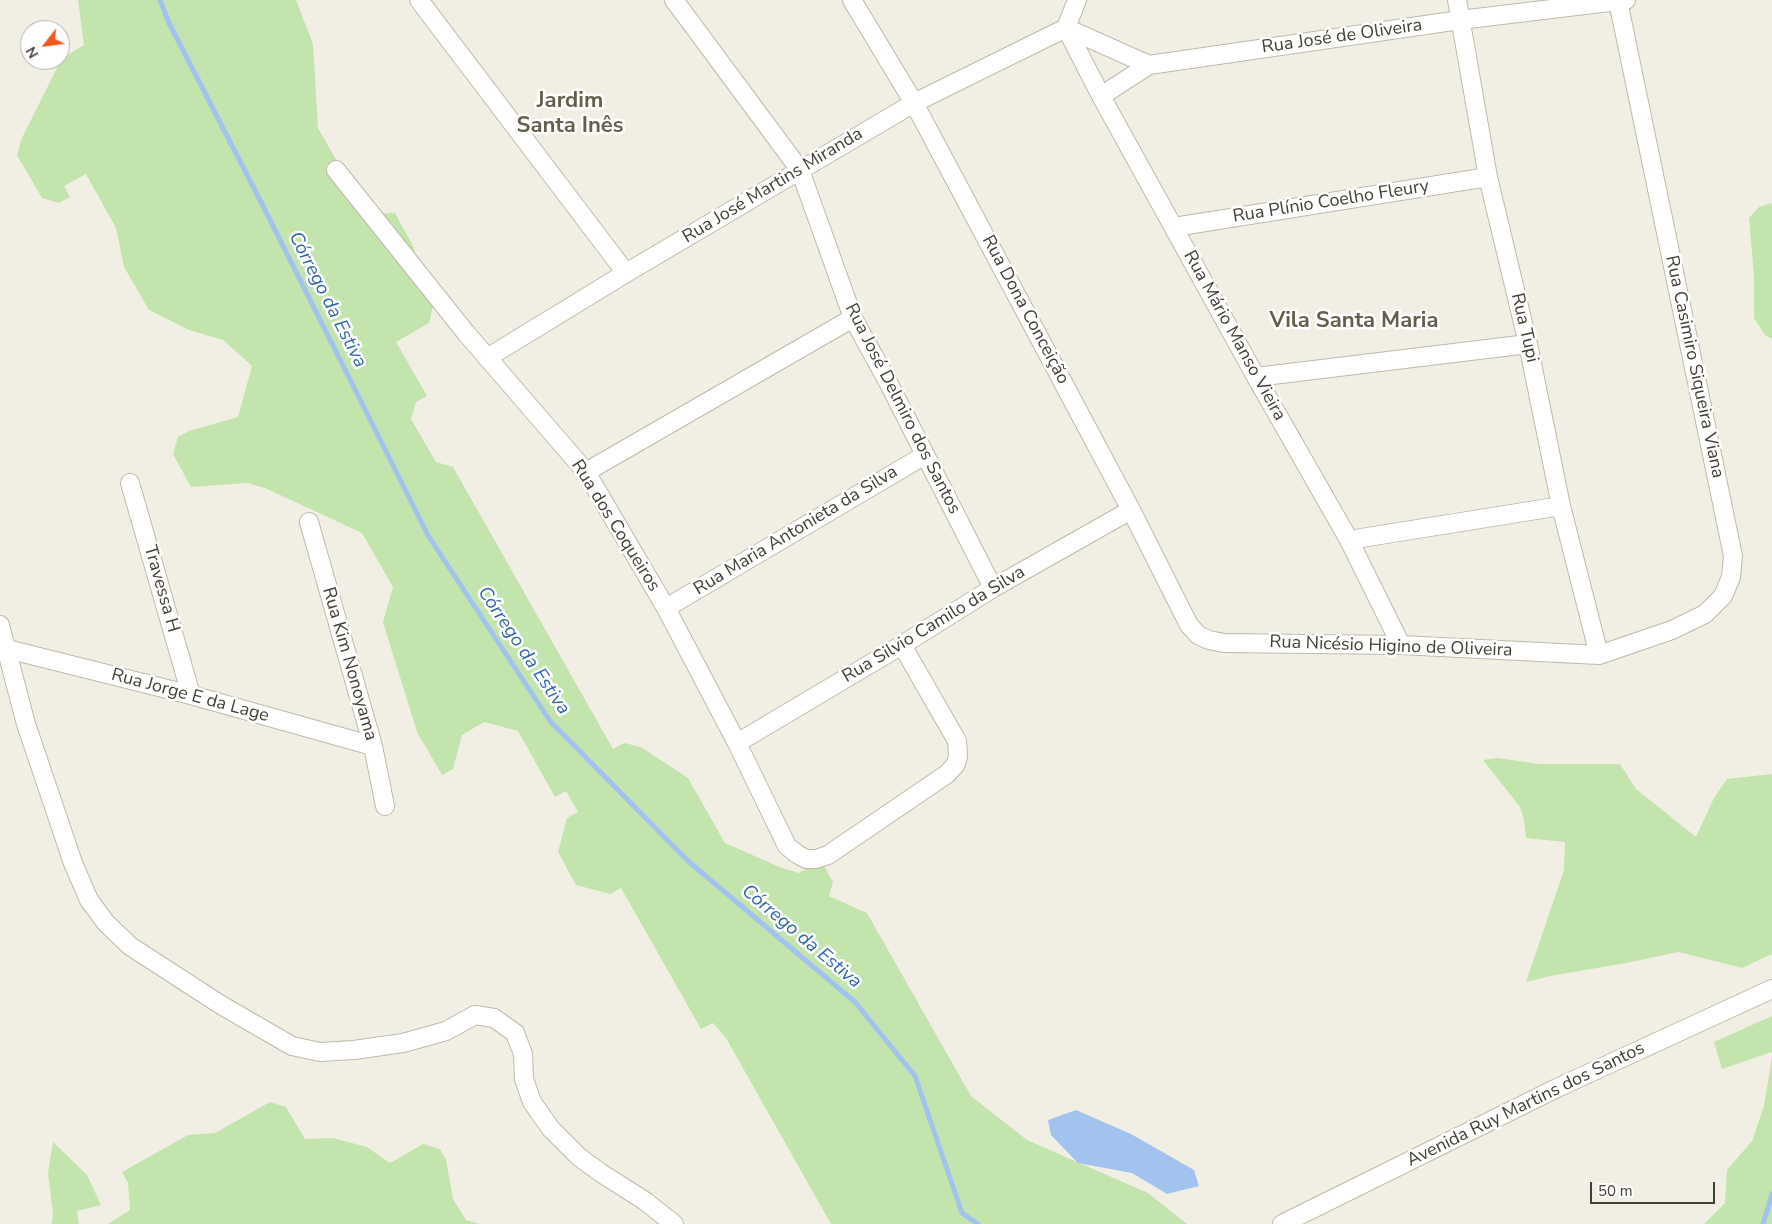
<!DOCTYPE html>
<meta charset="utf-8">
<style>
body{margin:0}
#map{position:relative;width:1772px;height:1224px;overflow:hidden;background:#f1efe3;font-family:"Nunito Sans",sans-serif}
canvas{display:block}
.north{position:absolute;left:20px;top:20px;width:50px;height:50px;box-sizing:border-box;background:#fff;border:1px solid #b4b2ae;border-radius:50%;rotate:240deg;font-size:14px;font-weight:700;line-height:20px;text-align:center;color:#433f34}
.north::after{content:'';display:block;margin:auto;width:18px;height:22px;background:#f2591a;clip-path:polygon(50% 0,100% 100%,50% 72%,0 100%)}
.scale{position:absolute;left:1590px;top:1182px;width:125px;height:22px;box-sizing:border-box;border:2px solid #433f34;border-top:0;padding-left:6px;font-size:15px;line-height:18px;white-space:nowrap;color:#433f34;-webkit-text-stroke:4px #fff;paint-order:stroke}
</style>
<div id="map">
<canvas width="1772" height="1224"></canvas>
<div class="north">N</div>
<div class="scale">50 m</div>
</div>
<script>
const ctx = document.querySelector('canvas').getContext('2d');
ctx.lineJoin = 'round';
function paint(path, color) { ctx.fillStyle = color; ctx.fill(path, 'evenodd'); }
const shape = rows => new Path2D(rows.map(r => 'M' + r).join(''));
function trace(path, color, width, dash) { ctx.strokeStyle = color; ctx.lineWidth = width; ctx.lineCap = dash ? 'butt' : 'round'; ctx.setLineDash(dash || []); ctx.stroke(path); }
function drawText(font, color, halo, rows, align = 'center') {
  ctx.font = font + ' "Nunito Sans",sans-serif'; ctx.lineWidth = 5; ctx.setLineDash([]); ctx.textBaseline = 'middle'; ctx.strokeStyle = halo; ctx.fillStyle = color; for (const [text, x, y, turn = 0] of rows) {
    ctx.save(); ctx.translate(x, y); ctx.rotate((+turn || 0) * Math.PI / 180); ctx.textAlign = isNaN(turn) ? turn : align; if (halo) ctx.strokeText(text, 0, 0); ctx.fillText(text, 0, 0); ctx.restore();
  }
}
paint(shape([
 [78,0,296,0,313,44,318,128,367,214,395,213,413,246,433,306,429,323,396,342,427,396,416,402,411,419,436,462,453,467,613,749,624,743,641,747,688,778,725,843,782,868,799,873,821,860,833,882,829,896,867,913,971,1096,1027,1140,1148,1193,1187,1224,831,1224,726,1038,713,1023,701,1029,621,888,610,894,576,885,558,852,567,818,578,812,566,791,555,797,518,731,484,722,462,735,453,769,442,775,417,732,383,622,393,587,362,533,265,488,247,483,191,487,173,454,178,437,189,431,238,417,252,366,223,340,189,330,149,310,124,267,116,228,86,174,64,186,70,197,59,203,42,198,17,155,22,138,62,58,84,45],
 [1772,203,1772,339,1765,335,1754,318,1754,276,1749,218,1759,207],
 [1498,758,1539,764,1620,764,1636,789,1696,837,1714,798,1727,779,1772,774,1772,954,1742,968,1678,952,1626,963,1550,976,1526,982,1564,870,1565,842,1526,838,1524,820,1520,807,1483,760],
 [1772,1016,1772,1052,1722,1069,1714,1042],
 [1772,1057,1772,1224,1704,1224,1725,1203,1727,1170,1752,1141,1764,1106],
 [270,1102,286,1107,305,1139,333,1138,367,1147,390,1163,423,1144,440,1149,446,1160,453,1199,466,1220,479,1224,108,1224,130,1210,128,1183,122,1172,188,1135,215,1133],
 [53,1142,87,1175,101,1205,77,1211,79,1224,52,1224,53,1214,48,1173]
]), '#c3e4ad');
paint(shape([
 [1076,1110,1131,1134,1194,1170,1199,1186,1167,1194,1132,1173,1078,1163,1051,1135,1048,1120]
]), '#a1c3ed');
trace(shape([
 [160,0,169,23,261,202,429,537,550,721,688,861,855,1002,915,1076,962,1213,978,1224],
 [1763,1224,1772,1194]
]), '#a1c3ed', 5);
const minor = shape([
 [419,0,626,273],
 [674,0,800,170,853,318,888,382,993,588],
 [852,0,914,103,1131,510,1189,625,1198,635,1209,640,1224,643,1401,645,1599,655,1672,630,1705,614,1723,596,1731,577,1733,556,1618,1],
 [1457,0,1488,177,1528,344,1561,506,1599,655],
 [1066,28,1101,96,1256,377,1349,540,1401,645],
 [1066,28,1149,65,1460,20,1626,0],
 [1066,28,1077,0],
 [1101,96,1149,65],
 [336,170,466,333,586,472,666,608,737,743,787,846,797,854,806,859,816,859,828,855,947,774,956,764,958,756,957,741,902,645],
 [1174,227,1488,177],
 [487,358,626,273,914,103,1066,28],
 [1256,377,1528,344],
 [586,472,853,318],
 [130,483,191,695],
 [309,522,373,746,385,806],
 [1349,540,1561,506],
 [666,608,925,455],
 [0,625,26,724,73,863,89,900,106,923,130,946,221,1005,292,1046,320,1052,354,1050,403,1043,446,1031,475,1015,494,1018,515,1033,523,1054,524,1079,532,1102,551,1129,579,1157,601,1173,645,1201,674,1224],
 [7,649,191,695,373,746],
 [737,743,902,645,993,588,1131,510],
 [1282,1224,1557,1088,1772,989]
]);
trace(minor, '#bfbba9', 20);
trace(minor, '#fff', 18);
drawText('18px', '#433f34', '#fff', [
 ["Rua José de Oliveira",1342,37,-8],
 ["Rua José Martins Miranda",773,186,-31],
 ["Rua Plínio Coelho Fleury",1331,202,-9],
 ["Rua Dona Conceição",1025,310,62],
 ["Rua Tupi",1524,328,77],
 ["Rua Mário Manso Vieira",1234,336,61],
 ["Rua Casimiro Siqueira Viana",1694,367,78],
 ["Rua José Delmiro dos Santos",902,409,63],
 ["Rua dos Coqueiros",615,526,58],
 ["Rua Maria Antonieta da Silva",796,531,-31],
 ["Travessa H",161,589,74],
 ["Rua Silvio Camilo da Silva",934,625,-31],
 ["Rua Nicésio Higino de Oliveira",1391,647,2],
 ["Rua Kim Nonoyama",349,664,74],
 ["Rua Jorge E da Lage",190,696,15],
 ["Avenida Ruy Martins dos Santos",1526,1105,-26]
]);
drawText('italic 19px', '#3266aa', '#fff', [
 ["Córrego da Estiva",327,300,63],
 ["Córrego da Estiva",523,651,56],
 ["Córrego da Estiva",801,937,40]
]);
drawText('bold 22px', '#655e4b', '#fff', [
 ["Jardim",570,102],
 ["Santa Inês",570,127],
 ["Vila Santa Maria",1354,322]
]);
</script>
